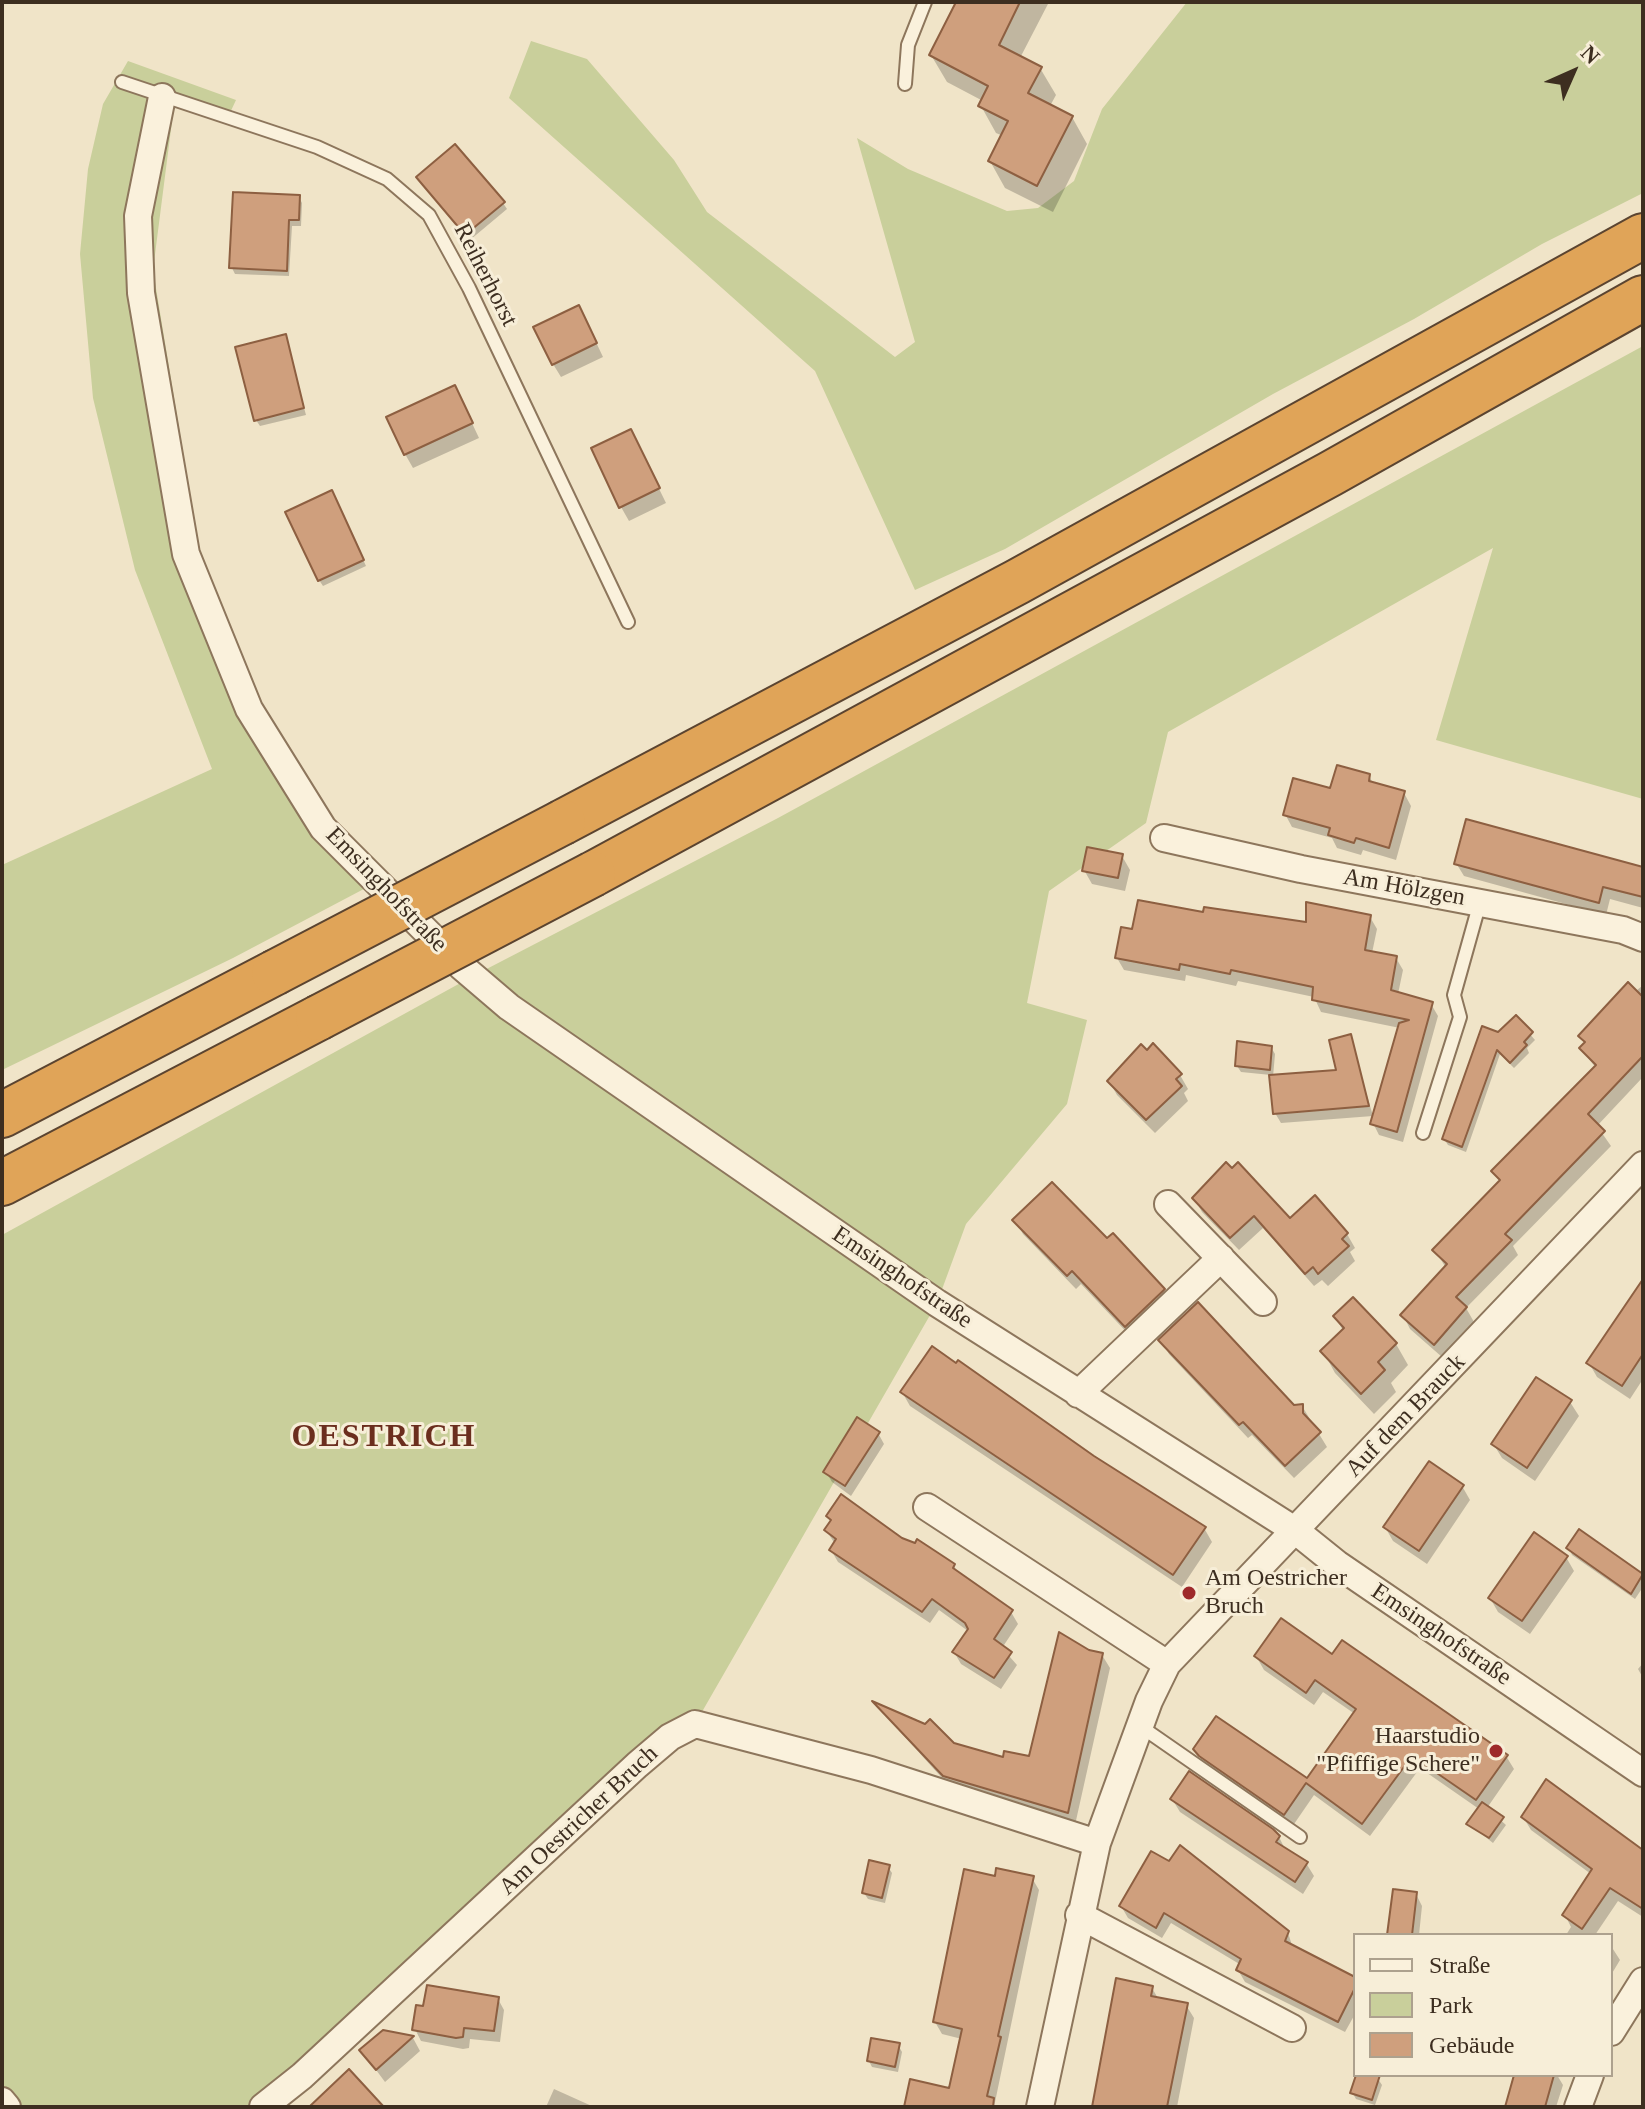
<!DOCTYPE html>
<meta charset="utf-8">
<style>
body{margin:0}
#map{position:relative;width:1645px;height:2109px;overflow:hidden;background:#f0e4c8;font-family:Georgia,serif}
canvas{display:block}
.frame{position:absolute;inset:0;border:4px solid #3d2e20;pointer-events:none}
.legend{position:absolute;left:1353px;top:1933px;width:260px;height:144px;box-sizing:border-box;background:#f7eed8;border:2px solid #ada18e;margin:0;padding:10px 14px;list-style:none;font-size:24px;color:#3d2e20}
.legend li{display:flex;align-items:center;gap:16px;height:40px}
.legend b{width:40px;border:2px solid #ada18e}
.north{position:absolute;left:1533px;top:32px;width:80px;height:80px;-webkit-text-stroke:6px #f7eed8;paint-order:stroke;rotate:45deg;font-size:22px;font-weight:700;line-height:32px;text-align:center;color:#3d2e20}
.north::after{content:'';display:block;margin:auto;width:28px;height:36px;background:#3d2e20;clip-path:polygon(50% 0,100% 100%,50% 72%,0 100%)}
</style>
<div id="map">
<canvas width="1645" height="2109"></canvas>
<div class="frame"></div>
<ul class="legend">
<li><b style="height:10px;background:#faf1dc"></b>Straße</li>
<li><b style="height:22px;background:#c9cf9b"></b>Park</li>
<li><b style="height:22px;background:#cf9f7d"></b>Gebäude</li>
</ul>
<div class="north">N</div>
</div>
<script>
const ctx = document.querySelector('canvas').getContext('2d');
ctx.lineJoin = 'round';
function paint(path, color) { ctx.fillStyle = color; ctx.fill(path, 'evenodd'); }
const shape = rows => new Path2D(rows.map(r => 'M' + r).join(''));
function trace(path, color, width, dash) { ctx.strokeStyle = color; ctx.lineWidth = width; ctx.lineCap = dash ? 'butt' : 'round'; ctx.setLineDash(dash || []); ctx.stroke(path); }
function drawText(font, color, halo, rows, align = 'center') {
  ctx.font = font + ' Georgia,serif'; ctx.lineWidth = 6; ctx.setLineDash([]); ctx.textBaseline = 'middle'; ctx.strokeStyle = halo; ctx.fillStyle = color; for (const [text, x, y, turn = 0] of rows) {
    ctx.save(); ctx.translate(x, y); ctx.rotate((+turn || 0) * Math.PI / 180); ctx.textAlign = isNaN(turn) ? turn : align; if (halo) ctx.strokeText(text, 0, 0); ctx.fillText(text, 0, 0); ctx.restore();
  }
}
paint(shape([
 [1187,2,1643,2,1643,193,1542,244,1414,319,1273,394,1005,549,915,590,815,371,509,98,531,41,587,59,674,160,707,212,895,357,915,342,857,138,908,169,1007,211,1038,208,1074,181,1102,109],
 [128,61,236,100,229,115,175,98,153,270,201,561,251,722,379,881,233,958,2,1070,2,865,212,769,135,570,93,398,80,254,88,169,103,104],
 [1643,346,1643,799,1436,740,1493,548,1168,732,1146,823,1049,891,1027,1003,1087,1020,1067,1104,966,1224,937,1303,695,1724,263,2107,7,2107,2,2101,2,1235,475,975,778,818]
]), '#c9cf9b');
paint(shape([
 [958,2,1049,2,1020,58,1040,68,1056,95,1050,106,1072,117,1087,144,1053,212,1005,188,990,161,1003,136,996,133,981,106,983,101,947,82,931,55],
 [422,183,503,203,507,209,470,240],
 [299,197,302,203,301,226,292,226,289,276,235,274,232,268],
 [586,321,603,357,561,377,553,364],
 [285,337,306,415,260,426,256,420],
 [462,402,479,438,413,468,405,454],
 [638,446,666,503,629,521,621,507],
 [335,499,366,566,323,586,319,580],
 [1369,776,1374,785,1404,793,1411,806,1396,860,1363,850,1361,855,1337,848,1332,838,1292,827,1285,814],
 [1122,856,1130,870,1125,891,1092,884,1084,870],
 [1456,863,1643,876,1643,908,1610,899,1606,915,1464,876],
 [1205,915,1308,924,1370,917,1377,929,1372,953,1396,958,1403,970,1398,994,1431,1004,1438,1016,1403,1142,1379,1135,1373,1123,1400,1028,1321,1012,1314,997,1238,981,1236,986,1186,975,1185,981,1124,970,1117,958,1134,931],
 [1642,986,1643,1077,1597,1126,1611,1146,1513,1246,1518,1255,1466,1308,1474,1322,1442,1357,1410,1329,1403,1315,1446,1268,1435,1250,1500,1182,1494,1171,1596,1068,1581,1049,1585,1044,1581,1036],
 [1516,1018,1535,1040,1527,1048,1529,1053,1514,1068,1500,1054,1466,1152,1448,1145,1444,1139],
 [1350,1037,1373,1116,1281,1123,1275,1113,1271,1075,1241,1072,1237,1066,1271,1047,1275,1054,1273,1077,1339,1071],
 [1180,1075,1188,1089,1184,1093,1188,1101,1155,1133,1117,1095,1109,1081],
 [1194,1198,1347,1234,1355,1248,1350,1252,1355,1261,1328,1286,1322,1280,1314,1286,1263,1228,1239,1250,1202,1212],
 [1015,1220,1107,1241,1164,1290,1171,1304,1134,1340,1081,1284,1076,1289,1023,1234],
 [1643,1305,1643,1379,1630,1399,1597,1377,1589,1363],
 [1335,1317,1396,1344,1408,1365,1391,1383,1396,1392,1374,1414,1335,1373,1323,1351,1344,1332],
 [1161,1340,1294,1407,1302,1406,1327,1447,1294,1478,1252,1435,1248,1438,1169,1354],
 [932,1349,1204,1528,1212,1542,1182,1587,910,1406,902,1392],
 [1570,1402,1579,1416,1535,1481,1502,1458,1494,1445],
 [878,1433,884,1444,851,1496,832,1482,826,1472],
 [1462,1486,1470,1500,1427,1564,1393,1541,1385,1527],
 [828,1516,901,1539,954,1566,959,1575,1011,1612,1018,1624,1002,1648,1017,1665,1001,1689,961,1664,954,1652,968,1631,939,1610,930,1623,838,1562,831,1550,835,1544,826,1530,832,1523],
 [1580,1531,1643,1576,1643,1587,1635,1599,1572,1555,1569,1548],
 [1566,1557,1574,1571,1530,1634,1498,1612,1490,1598],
 [1088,1652,1102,1655,1110,1668,1075,1825,952,1789,877,1706,953,1745,1005,1759,1030,1759],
 [1256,1656,1332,1657,1506,1756,1514,1769,1487,1808,1506,1825,1493,1843,1469,1824,1479,1809,1420,1768,1370,1836,1314,1795,1292,1827,1203,1763,1195,1749,1307,1781,1355,1714,1323,1692,1314,1705,1264,1670],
 [1643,1663,1643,1678,1638,1669],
 [1172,1799,1279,1837,1286,1851,1306,1863,1314,1876,1303,1894,1180,1812],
 [1523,1817,1643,1854,1643,1917,1618,1901,1595,1935,1566,1935,1571,1927,1565,1915,1591,1874,1531,1830],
 [1152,1854,1288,1933,1293,1948,1355,1979,1355,2014,1345,2032,1245,1982,1238,1970,1241,1965,1171,1923,1162,1938,1128,1918,1121,1906],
 [888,1867,892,1873,885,1903,868,1899,864,1893],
 [996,1878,1032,1878,1039,1890,994,2107,906,2107,951,2090,962,2039,942,2034,935,2022],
 [1416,1894,1422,1906,1419,1935,1389,1935],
 [1611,1946,1620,1960,1611,1975],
 [1152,1988,1159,2000,1186,2005,1194,2018,1177,2107,1094,2107],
 [498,1999,504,2010,500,2042,470,2039,469,2048,463,2049,421,2041,415,2029],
 [384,2032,413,2038,420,2051,385,2082,362,2051],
 [898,2045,902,2052,898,2072,872,2067,869,2061],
 [1358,2075,1378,2079,1382,2085,1375,2105,1356,2099,1352,2092],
 [1516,2075,1557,2075,1563,2085,1556,2107,1507,2107],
 [554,2089,594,2107,546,2107]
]), '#0003');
const building = shape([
 [956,2,1020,2,999,45,1042,67,1028,93,1073,116,1037,186,988,161,1008,121,978,106,988,86,929,55,956,2],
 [455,144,505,202,465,235,416,177,455,144],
 [233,192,300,195,299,220,289,220,287,271,229,268,233,192],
 [579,305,597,343,552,365,533,327,579,305],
 [286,334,304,408,254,421,235,347,286,334],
 [455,385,473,423,404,455,386,417,455,385],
 [631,429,660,488,619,508,591,448,631,429],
 [332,490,364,560,318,581,285,512,332,490],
 [1337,765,1370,774,1369,781,1405,791,1389,848,1356,838,1354,843,1328,835,1330,828,1283,815,1293,778,1330,788,1337,765],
 [1466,819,1643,867,1643,897,1603,887,1599,903,1454,864,1466,819],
 [1087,847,1123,854,1118,878,1082,871,1087,847],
 [1138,900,1203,912,1204,907,1306,922,1306,902,1371,915,1365,950,1397,956,1391,990,1433,1002,1397,1132,1370,1124,1399,1023,1409,1020,1312,1000,1313,987,1231,970,1230,974,1180,964,1179,970,1115,958,1121,927,1132,929,1138,900],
 [1628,982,1643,997,1643,1056,1588,1114,1605,1131,1505,1234,1512,1240,1456,1297,1467,1307,1434,1345,1400,1315,1447,1264,1432,1250,1500,1180,1491,1171,1596,1065,1579,1048,1585,1042,1578,1036,1628,982],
 [1516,1015,1533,1032,1524,1042,1527,1045,1510,1063,1497,1050,1462,1147,1442,1139,1482,1026,1498,1032,1516,1015],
 [1351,1034,1369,1106,1273,1114,1269,1075,1336,1070,1329,1040,1351,1034],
 [1237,1041,1272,1046,1270,1070,1235,1066,1237,1041],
 [1153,1043,1182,1074,1176,1079,1182,1086,1146,1120,1107,1081,1141,1044,1147,1050,1153,1043],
 [1226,1162,1232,1168,1238,1162,1290,1218,1315,1195,1348,1233,1342,1239,1349,1246,1318,1274,1313,1267,1305,1274,1254,1216,1230,1238,1192,1198,1226,1162],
 [1052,1182,1107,1238,1113,1233,1165,1289,1125,1327,1072,1271,1067,1276,1012,1220,1052,1182],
 [1643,1279,1643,1354,1622,1386,1586,1363,1643,1279],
 [1353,1297,1397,1343,1378,1362,1385,1370,1361,1394,1320,1351,1344,1328,1333,1316,1353,1297],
 [1198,1302,1294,1405,1303,1404,1303,1413,1321,1432,1285,1466,1243,1422,1239,1425,1158,1340,1198,1302],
 [932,1346,956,1363,958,1360,1094,1456,1206,1527,1173,1575,900,1392,932,1346],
 [1536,1377,1572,1400,1527,1468,1491,1444,1536,1377],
 [857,1417,880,1432,845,1486,823,1472,857,1417],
 [1429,1461,1464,1485,1419,1551,1383,1527,1429,1461],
 [841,1494,902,1538,915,1543,917,1539,955,1564,953,1568,1013,1610,994,1639,1012,1652,994,1678,952,1652,968,1629,965,1623,932,1599,922,1612,829,1550,836,1539,824,1530,831,1520,826,1516,841,1494],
 [1579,1529,1643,1574,1631,1594,1566,1548,1579,1529],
 [1534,1532,1568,1556,1522,1621,1488,1598,1534,1532],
 [1281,1618,1332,1654,1342,1640,1508,1755,1476,1800,1412,1756,1362,1824,1306,1783,1284,1815,1199,1756,1193,1749,1216,1716,1307,1778,1356,1709,1315,1680,1306,1693,1254,1656,1281,1618],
 [1059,1632,1089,1650,1103,1653,1068,1813,943,1776,872,1701,925,1724,930,1719,954,1743,1003,1757,1004,1751,1029,1756,1059,1632],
 [1189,1771,1273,1829,1280,1836,1276,1842,1308,1862,1295,1882,1170,1799,1189,1771],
 [1546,1779,1643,1850,1643,1909,1610,1888,1582,1929,1562,1915,1592,1869,1521,1817,1546,1779],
 [1482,1802,1504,1817,1489,1838,1466,1824,1482,1802],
 [1180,1845,1289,1931,1285,1941,1355,1977,1355,1988,1338,2022,1236,1970,1241,1959,1164,1913,1156,1928,1119,1906,1151,1851,1169,1861,1180,1845],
 [869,1860,890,1865,882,1898,862,1893,869,1860],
 [996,1868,1034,1876,998,2036,1001,2037,987,2096,994,2098,993,2107,904,2107,910,2079,949,2088,962,2029,933,2022,964,1869,995,1876,996,1868],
 [1393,1889,1417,1892,1412,1935,1387,1935,1393,1889],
 [1116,1978,1153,1986,1151,1996,1188,2003,1167,2107,1092,2107,1116,1978],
 [427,1985,499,1997,494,2031,464,2028,463,2037,456,2038,412,2030,416,2005,423,2006,427,1985],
 [383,2030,414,2036,376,2070,359,2050,383,2030],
 [871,2038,900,2043,895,2067,867,2061,871,2038],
 [349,2069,384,2107,309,2107,349,2069],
 [1356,2075,1380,2075,1372,2100,1350,2093,1356,2075],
 [1514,2075,1554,2075,1545,2107,1505,2107,1514,2075]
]);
paint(building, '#cf9f7d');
trace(building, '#8d5f41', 2);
const lane = shape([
 [122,82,317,147,387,179,429,215,469,288,628,622],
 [905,84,908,45,925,2],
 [1423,1133,1460,1017,1454,995,1480,902],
 [1140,1726,1300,1837]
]);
const street = shape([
 [162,97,138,216,141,293,186,554,249,709,323,828,461,966,509,1007,937,1303,1296,1531,1337,1564,1643,1773],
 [1164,838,1301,869,1623,930,1643,938],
 [1168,1204,1263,1302],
 [1078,1394,1221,1258],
 [927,1507,1167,1664],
 [1079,1915,1292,2028],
 [1611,2032,1643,1981],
 [2,2101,7,2107],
 [263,2107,302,2076,637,1765,670,1737,695,1724,871,1770,1097,1843],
 [1040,2107,1097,1843,1149,1701,1167,1664,1643,1165],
 [1578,2107,1590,2075]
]);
const highway = shape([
 [563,822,1017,582,1643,236],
 [593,874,1330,474,1643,298],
 [2,1115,274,973],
 [2,1183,318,1018]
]);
trace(lane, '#8d765c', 16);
trace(street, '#8d765c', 30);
trace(highway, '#5b4430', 48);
trace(lane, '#faf1dc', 12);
trace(street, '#faf1dc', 26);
trace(highway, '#e0a458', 44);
const highwayBridge = shape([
 [274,973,563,822],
 [318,1018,593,874]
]);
trace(highwayBridge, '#5b4430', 48, []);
trace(highwayBridge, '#e0a458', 44);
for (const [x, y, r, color] of [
 [1189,1593,8,"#9e2a2b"],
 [1496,1751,8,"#9e2a2b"]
]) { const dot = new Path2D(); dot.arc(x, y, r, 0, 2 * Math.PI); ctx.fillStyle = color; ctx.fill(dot); trace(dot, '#f7eed8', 3); }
drawText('24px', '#3d2e20', '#f7eed8', [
 ["Reiherhorst",485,275,63],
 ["Am Hölzgen",1404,888,10],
 ["Emsinghofstraße",386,890,46],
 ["Emsinghofstraße",902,1278,34],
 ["Auf dem Brauck",1406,1416,-46],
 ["Emsinghofstraße",1441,1635,34],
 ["Am Oestricher Bruch",579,1821,-43]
]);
drawText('24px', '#3d2e20', '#f7eed8', [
 ["Am Oestricher",1205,1579],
 ["Bruch",1205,1607],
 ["Haarstudio",1480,1737,"right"],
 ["\"Pfiffige Schere\"",1480,1765,"right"]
], 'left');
ctx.letterSpacing = '2px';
drawText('bold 32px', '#6b2e1e', '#f7eed8', [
 ["OESTRICH",384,1438]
]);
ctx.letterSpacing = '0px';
</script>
